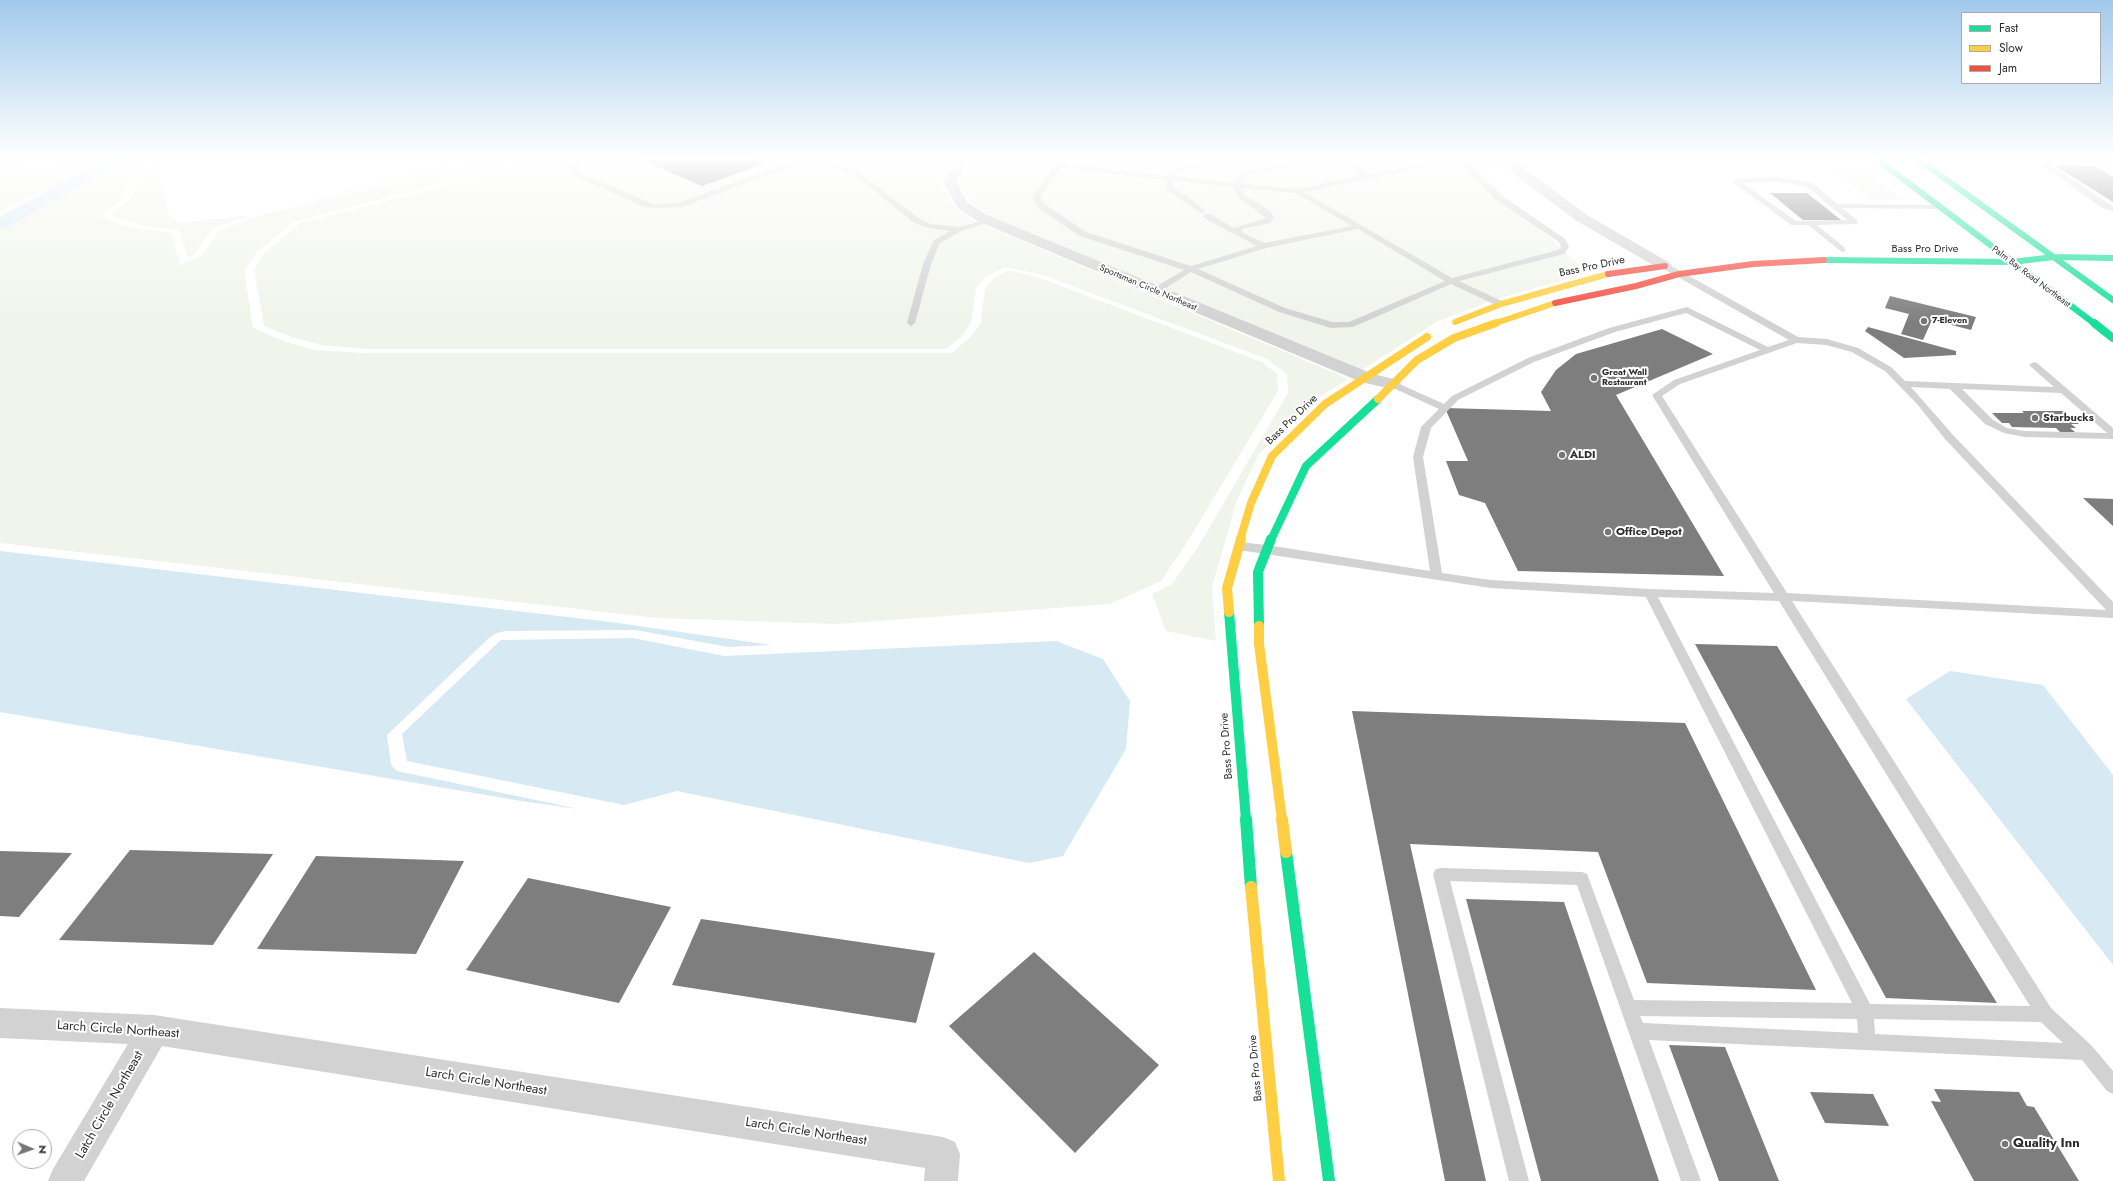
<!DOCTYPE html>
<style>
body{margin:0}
#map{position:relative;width:2113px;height:1181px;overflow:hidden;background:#fff;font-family:Jost,sans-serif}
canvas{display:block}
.legend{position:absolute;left:1961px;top:12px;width:140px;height:72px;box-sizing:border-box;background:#fff;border:1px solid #ababab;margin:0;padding:5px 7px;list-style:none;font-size:12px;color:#2d2d2d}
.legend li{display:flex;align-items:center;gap:8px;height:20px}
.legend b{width:20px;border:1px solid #ababab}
.north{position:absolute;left:12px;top:1129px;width:40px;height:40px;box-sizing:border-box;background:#fff;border:1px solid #ababab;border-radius:50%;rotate:92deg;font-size:11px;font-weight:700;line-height:16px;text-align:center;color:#2d2d2d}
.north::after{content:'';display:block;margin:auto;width:14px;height:18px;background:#767676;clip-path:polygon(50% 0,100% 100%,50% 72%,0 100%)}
</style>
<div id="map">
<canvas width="2113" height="1181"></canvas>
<ul class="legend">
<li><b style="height:5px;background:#16e098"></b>Fast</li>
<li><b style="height:5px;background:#ffcf43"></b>Slow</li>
<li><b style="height:5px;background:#f24e42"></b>Jam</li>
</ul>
<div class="north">N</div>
</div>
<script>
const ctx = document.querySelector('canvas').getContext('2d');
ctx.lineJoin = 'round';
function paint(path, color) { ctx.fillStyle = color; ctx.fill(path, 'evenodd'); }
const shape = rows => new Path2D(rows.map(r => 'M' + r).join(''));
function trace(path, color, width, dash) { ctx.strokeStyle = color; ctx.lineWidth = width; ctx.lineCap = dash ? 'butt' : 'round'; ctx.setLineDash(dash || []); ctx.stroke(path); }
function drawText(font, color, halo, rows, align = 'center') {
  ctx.font = font + ' Jost,sans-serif'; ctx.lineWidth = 4; ctx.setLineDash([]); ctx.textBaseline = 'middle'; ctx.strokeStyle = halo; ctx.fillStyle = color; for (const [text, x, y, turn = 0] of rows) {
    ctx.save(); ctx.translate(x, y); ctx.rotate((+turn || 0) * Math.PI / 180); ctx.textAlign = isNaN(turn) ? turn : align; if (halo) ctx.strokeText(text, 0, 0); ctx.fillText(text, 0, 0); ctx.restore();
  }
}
paint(shape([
 [12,157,118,157,0,223,0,216,35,197,73,182,108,160,102,159,0,169,0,159],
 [125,157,154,157,128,184,121,201,106,211,103,218,133,228,171,233,180,265,203,255,220,230,260,215,501,157,512,159,512,163,505,167,293,222,256,253,244,270,253,328,286,342,314,350,364,353,952,353,970,337,981,323,985,289,993,279,1008,270,1037,277,1262,362,1277,374,1278,391,1186,544,1161,581,1110,604,837,624,657,618,0,543,0,227],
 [161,157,169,157,158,171,169,214,180,223,252,215,212,229,194,254,188,257,179,230,140,225,112,216,115,210,130,200,137,184],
 [474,157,490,157,275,209],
 [519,157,959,157,956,159,940,181,953,205,975,221,1349,379,1314,400,1259,454,1237,500,1212,587,1216,641,1166,631,1152,594,1172,584,1198,547,1288,393,1287,374,1267,359,1043,275,1005,267,985,277,976,288,971,322,962,336,946,349,368,349,321,345,294,338,264,326,254,269,265,253,300,223,511,169,519,163],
 [978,157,1466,157,1510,201,1588,273,1493,300,1438,321,1362,370,990,216,971,203,958,181,972,161],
 [100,162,66,182,29,197,0,212,0,171],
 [1829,168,1861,168,1905,200,1871,200]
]), '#f1f4eb');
paint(shape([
 [0,551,611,622,771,645,728,647,636,630,505,631,497,633,490,637,387,735,391,765,397,771,579,809,521,801,0,712],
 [633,638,724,656,1056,641,1103,659,1130,701,1126,749,1063,856,1029,863,677,791,624,805,407,761,402,734,501,640],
 [1950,671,2043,685,2113,775,2113,965,1906,699]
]), '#d7e9f2');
paint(shape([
 [110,157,129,157,126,160,6,228,0,229,0,217,110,157]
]), '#d7e9f2');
paint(shape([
 [635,157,750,157,766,163,702,186],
 [2054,165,2095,166,2113,177,2113,202],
 [1770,193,1807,193,1841,220,1803,220],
 [1890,296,1976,317,1971,330,1932,320,1923,340,1901,334,1909,314,1885,308],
 [1868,327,1956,351,1956,355,1904,358,1865,331],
 [1662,329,1713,354,1616,395,1724,576,1518,571,1485,503,1459,495,1446,461,1468,461,1445,408,1551,411,1541,392,1556,370,1576,354],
 [2022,411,2064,411,2079,424,2071,424,2076,428,2070,428,2075,432,2060,432,2056,428,2012,427,2009,423,2002,423,1992,413,2024,413],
 [2083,498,2113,499,2113,526],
 [1695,644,1777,646,1997,1003,1886,998],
 [1352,711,1685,723,1816,990,1647,983,1598,852,1410,844,1486,1181,1445,1181],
 [130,850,273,854,213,945,59,940],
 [0,851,72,853,19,917,0,916],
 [316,856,464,861,416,954,257,949],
 [528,878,671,907,619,1003,466,970],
 [1466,899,1564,902,1659,1181,1541,1181],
 [701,919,935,953,916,1023,672,985],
 [1034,952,1159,1065,1075,1153,949,1026],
 [1669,1045,1725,1047,1779,1181,1719,1181],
 [1934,1089,2019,1092,2027,1106,2034,1107,2079,1181,1974,1181,1931,1101,1941,1102],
 [1810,1092,1873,1094,1889,1126,1825,1123]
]), '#7e7e7e');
paint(shape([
 [581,157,589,157,575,168,575,171,653,204,678,203,805,157,818,157,862,175,920,219,931,224,960,227,989,219,993,221,961,231,940,243,931,264,915,323,911,326,907,323,923,264,934,240,950,231,929,228,914,223,858,177,812,159,682,207,653,208,641,206,570,173,569,166,581,157],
 [1062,157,1069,157,1064,164,1167,176,1174,169,1221,158,1224,160,1223,161,1178,172,1174,176,1233,183,1241,175,1253,170,1324,157,1343,157,1369,174,1436,161,1457,160,1455,157,1462,157,1465,160,1508,158,1511,160,1510,161,1469,164,1501,195,1565,239,1569,247,1564,254,1459,281,1504,302,1504,306,1498,306,1451,284,1353,327,1331,328,1279,312,1191,272,1158,293,1152,293,1152,289,1184,270,1080,236,1040,209,1032,197,1062,157],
 [1336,159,1362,175,1298,189,1240,183,1245,177,1257,173,1336,159],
 [1461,164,1495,199,1559,242,1561,247,1558,250,1452,278,1304,192,1436,165,1461,164],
 [1061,168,1166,180,1166,189,1201,213,1204,213,1204,209,1173,186,1173,180,1233,187,1239,198,1266,218,1234,228,1210,214,1204,214,1204,218,1257,246,1191,266,1086,232,1046,205,1040,197,1061,168],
 [1240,188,1296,193,1352,226,1265,243,1243,233,1242,229,1270,223,1274,218,1270,211,1245,195,1240,188],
 [1358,229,1445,281,1349,322,1332,322,1285,308,1198,269,1266,248,1358,229],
 [1914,157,1980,157,1977,159,1917,160,1914,157],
 [2059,158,2110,159,2110,161,2108,162,2060,162,2050,165,2113,206,2113,211,2102,208,2042,165,2059,158],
 [1778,177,1813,183,1837,204,1939,205,1943,207,1939,209,1842,208,1857,220,1857,224,1817,225,1845,248,1845,252,1842,252,1808,225,1791,225,1732,181,1736,179,1778,177],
 [1778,181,1808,187,1847,220,1796,221,1743,183,1778,181],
 [1662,264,1668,264,1798,337,1827,339,1858,348,1891,367,1905,381,2054,387,2029,365,2034,362,2037,363,2113,428,2113,439,2024,437,2004,433,1985,424,1950,389,1911,387,1953,435,2113,602,2113,618,1792,601,2051,1008,2092,1046,2113,1071,2113,1094,2107,1091,2082,1060,1649,1040,1701,1181,1681,1181,1577,885,1450,881,1529,1181,1509,1181,1433,874,1436,869,1441,868,1582,872,1587,874,1634,1000,1852,1003,1646,597,1491,588,1239,550,1233,546,1239,542,1267,545,1430,571,1413,457,1421,427,1439,409,1389,386,1389,382,1395,382,1444,404,1452,396,1528,358,1609,328,1687,307,1768,347,1789,340,1662,268,1662,264],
 [1686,313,1760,350,1674,380,1652,395,1774,593,1650,589,1491,580,1442,573,1423,457,1431,428,1458,400,1534,362,1615,332,1686,313],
 [1797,343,1826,345,1852,352,1885,371,1917,404,1945,439,2106,610,1787,593,1662,396,1680,384,1797,343],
 [1962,389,2061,393,2107,433,2024,431,2007,428,1993,420,1962,389],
 [1658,597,1779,601,2030,1006,1870,1004,1658,597],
 [1640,1016,1857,1019,1858,1033,1643,1023,1640,1016],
 [1874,1019,2041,1022,2063,1043,1875,1034,1874,1019]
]), '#d2d2d2');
paint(shape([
 [960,157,975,157,968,163,956,181,967,202,987,215,1373,374,1398,380,1401,384,1398,388,1392,389,1361,382,977,221,957,207,943,181,960,157],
 [1498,157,1511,157,1529,172,1587,215,1670,263,1672,266,1670,269,1660,269,1577,221,1519,178,1498,157],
 [0,1008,154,1015,943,1137,955,1142,960,1154,958,1181,924,1181,925,1168,162,1046,84,1181,48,1181,53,1169,128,1044,0,1038,0,1008]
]), '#d2d2d2');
trace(shape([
 [1874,157,2095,324],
 [1915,157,2113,300],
 [1824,260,2012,262,2054,257,2113,258]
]), '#16e098', 6);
trace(shape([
 [2094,323,2113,338],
 [1271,540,1306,466,1378,399]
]), '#16e098', 8);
trace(shape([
 [1229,612,1246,820],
 [1259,626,1258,572,1271,539]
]), '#16e098', 10);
trace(shape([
 [1246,819,1251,887],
 [1286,852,1329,1181]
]), '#16e098', 12);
trace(shape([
 [1455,322,1501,304,1608,274],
 [1493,324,1555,303]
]), '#ffcf43', 6);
trace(shape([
 [1378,399,1417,360,1454,338,1496,323],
 [1240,540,1251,503,1272,456,1325,404,1427,337]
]), '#ffcf43', 8);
trace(shape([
 [1229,612,1227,588,1241,539],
 [1259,626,1259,644,1282,820]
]), '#ffcf43', 10);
trace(shape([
 [1282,819,1286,852],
 [1251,887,1279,1181]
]), '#ffcf43', 12);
trace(shape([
 [1608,274,1665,266],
 [1555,303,1636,286,1679,274,1753,264,1824,260]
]), '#f24e42', 6);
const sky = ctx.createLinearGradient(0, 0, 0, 322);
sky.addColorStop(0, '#a1c9ec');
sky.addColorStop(0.49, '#fff');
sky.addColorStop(1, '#ffffff00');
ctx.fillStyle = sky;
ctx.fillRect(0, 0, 2113, 322);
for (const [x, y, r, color] of [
 [1924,321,4,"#767676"],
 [1594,378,4,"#767676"],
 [2035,418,4,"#767676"],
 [1562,455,4,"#767676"],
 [1608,532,4,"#767676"],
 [2005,1144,4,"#767676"]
]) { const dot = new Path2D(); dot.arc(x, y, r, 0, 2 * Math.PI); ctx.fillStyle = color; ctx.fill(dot); trace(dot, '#fff', 1.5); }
drawText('9px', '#2d2d2d', '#fff', [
 ["Palm Bay Road Northeast",2031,277,37],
 ["Sportsman Circle Northeast",1148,288,23]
]);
drawText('bold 9px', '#2d2d2d', '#fff', [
 ["7-Eleven",1932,321],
 ["Great Wall",1602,373],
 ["Restaurant",1602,383]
], 'left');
drawText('11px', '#2d2d2d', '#fff', [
 ["Bass Pro Drive",1925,249],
 ["Bass Pro Drive",1592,267,-12],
 ["Bass Pro Drive",1292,420,-44],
 ["Bass Pro Drive",1227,746,-94],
 ["Bass Pro Drive",1256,1068,-95]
]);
drawText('bold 11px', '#2d2d2d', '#fff', [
 ["Starbucks",2043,418],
 ["ALDI",1570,455],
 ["Office Depot",1616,532]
], 'left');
drawText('13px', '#2d2d2d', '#fff', [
 ["Larch Circle Northeast",118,1030,4],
 ["Larch Circle Northeast",486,1082,9],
 ["Latch Circle Northeast",110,1105,-60],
 ["Larch Circle Northeast",806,1132,9]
]);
drawText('bold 13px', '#2d2d2d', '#fff', [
 ["Quality Inn",2013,1144]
], 'left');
</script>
